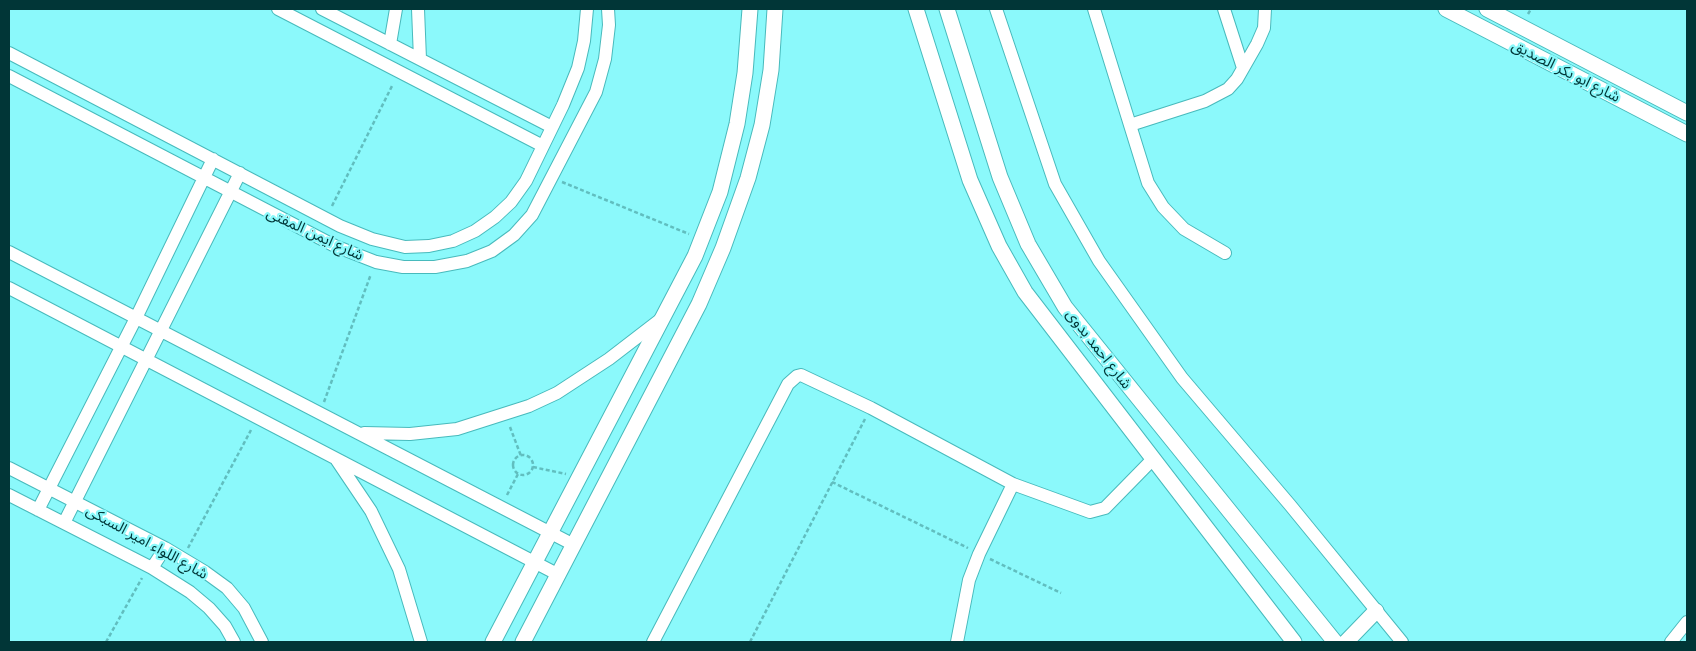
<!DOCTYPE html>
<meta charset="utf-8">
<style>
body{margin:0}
#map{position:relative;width:1696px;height:651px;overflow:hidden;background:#8bf9fb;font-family:Lato,sans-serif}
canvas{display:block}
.frame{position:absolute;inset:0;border:10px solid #013637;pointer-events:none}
</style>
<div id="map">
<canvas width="1696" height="651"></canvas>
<div class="frame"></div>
</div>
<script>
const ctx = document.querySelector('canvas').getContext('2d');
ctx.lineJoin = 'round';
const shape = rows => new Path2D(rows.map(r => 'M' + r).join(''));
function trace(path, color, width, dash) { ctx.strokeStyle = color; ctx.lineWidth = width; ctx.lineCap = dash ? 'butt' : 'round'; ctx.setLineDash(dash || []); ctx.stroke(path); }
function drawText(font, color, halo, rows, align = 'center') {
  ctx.font = font + ' Lato,"Noto Sans Arabic",sans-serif'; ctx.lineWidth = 4.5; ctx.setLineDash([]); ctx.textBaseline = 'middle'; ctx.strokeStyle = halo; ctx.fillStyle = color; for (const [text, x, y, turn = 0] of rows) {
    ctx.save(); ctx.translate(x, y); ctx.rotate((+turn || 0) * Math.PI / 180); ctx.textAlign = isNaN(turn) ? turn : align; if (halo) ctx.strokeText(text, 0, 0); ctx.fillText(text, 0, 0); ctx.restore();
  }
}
const minor = shape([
 [278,9,543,146],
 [322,9,552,127],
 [418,9,420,59],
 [996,9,1055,184,1099,261,1182,378,1290,505,1402,642],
 [1094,9,1148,183,1163,207,1184,229,1225,253],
 [1224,9,1243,68],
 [390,44,396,9],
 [9,53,340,226,372,239,405,247,429,246,453,241,475,231,495,217,511,202,526,181,563,105,578,68,584,41,587,9],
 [9,76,335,246,376,262,403,267,435,267,467,261,492,251,514,235,532,215,596,92,605,59,609,25,608,9],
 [1130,125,1205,101,1228,89,1237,79,1257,44,1264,28,1265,9],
 [9,252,574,545],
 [9,288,559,575],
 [364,433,410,434,457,429,529,406,557,393,609,359,661,319],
 [336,459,371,511,399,569,421,642],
 [9,468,165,548,205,572,227,588,244,608,262,642],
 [9,495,152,568,190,592,209,608,225,626,234,642],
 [38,510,136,318,213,159],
 [64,523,240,173],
 [152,568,165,548],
 [653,642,788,384,797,376,801,375,871,408,1013,484,1090,512,1105,508,1152,460],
 [957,642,969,580,979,554,1013,484],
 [1671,642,1687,622]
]);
const tertiary = shape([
 [916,9,970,180,999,246,1025,292,1294,642],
 [947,9,1000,177,1028,244,1065,307,1335,642],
 [1446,9,1687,134],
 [1487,9,1687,113],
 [493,642,695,256,720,192,737,124,745,73,750,9],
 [523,642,699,304,723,248,748,178,762,125,771,70,775,9],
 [1346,642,1376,611]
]);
trace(minor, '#48babc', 14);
trace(tertiary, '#48babc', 17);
trace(shape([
 [1528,14,1531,9],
 [562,182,689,234],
 [332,206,393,84],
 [324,402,371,274],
 [510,427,521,456],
 '513 465a10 10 0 1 1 20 0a10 10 0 1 1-20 0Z',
 [533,467,566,474],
 [832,482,968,548],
 [507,495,518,474],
 [188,548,251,430],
 [990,559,1061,593],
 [106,642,142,578],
 [750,642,865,419]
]), '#61bebf', 2.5, [4, 2.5]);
trace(minor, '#fff', 12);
trace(tertiary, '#fff', 15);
drawText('15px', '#013637', '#8bf9fb', [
 ["شارع ابو بكر الصديق",1566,71,27],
 ["شارع ايمن المفتى",315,234,25],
 ["شارع احمد بدوى",1099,349,52],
 ["شارع اللواء امير السبكى",147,542,29]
]);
</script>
